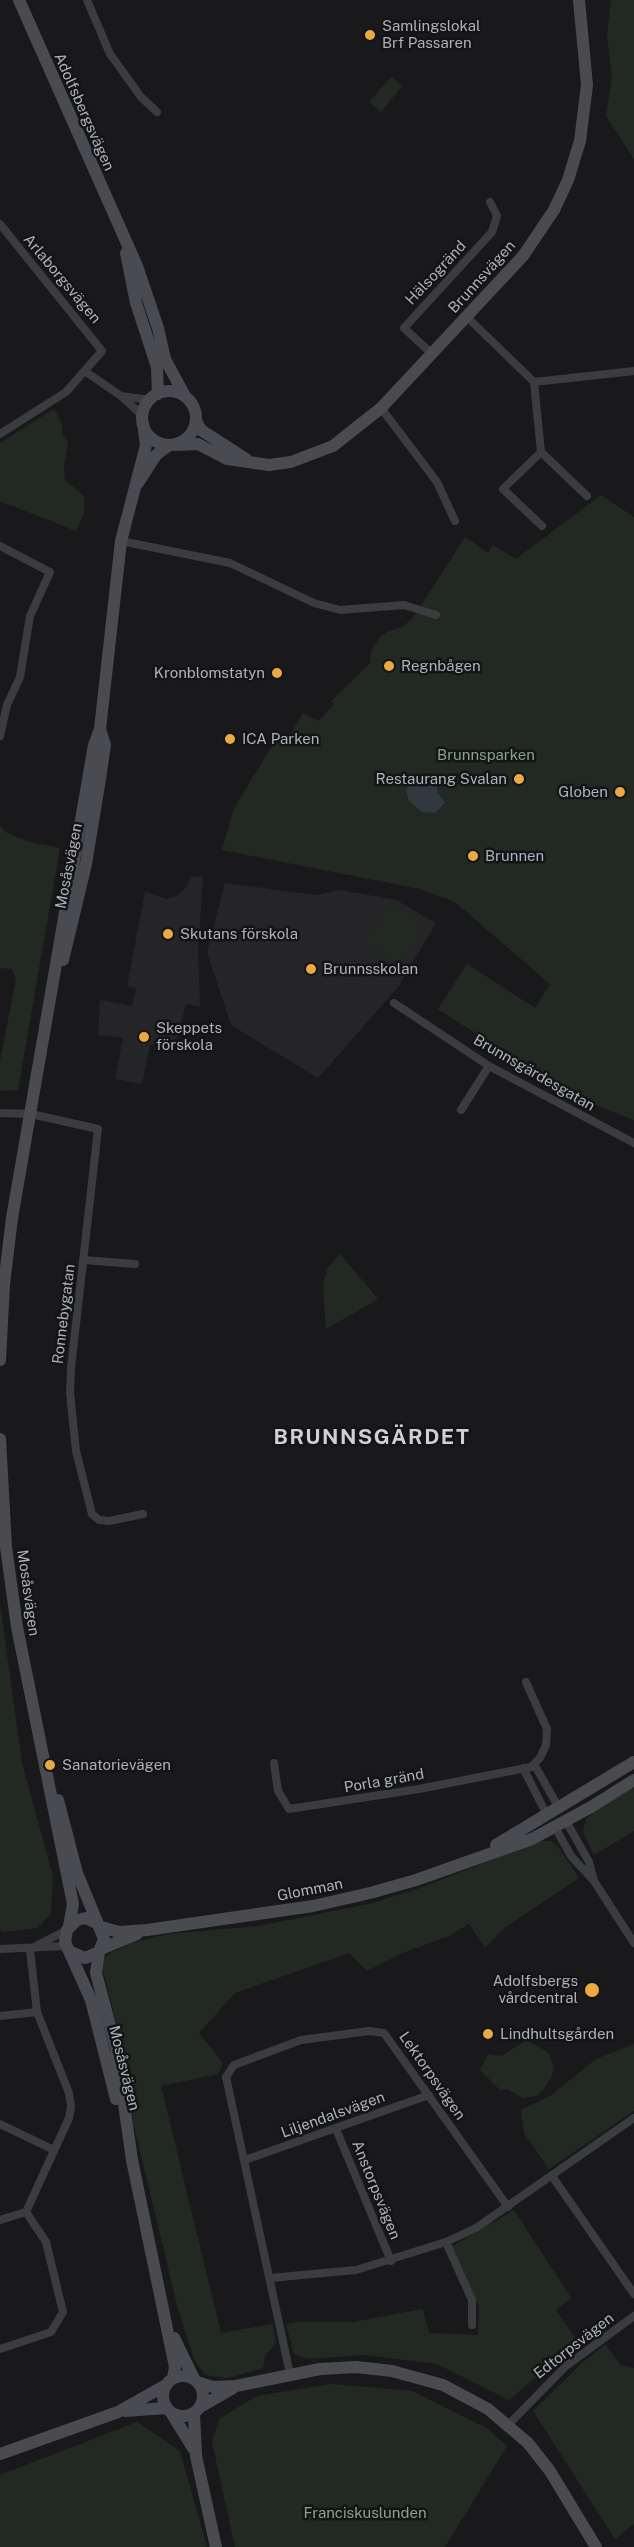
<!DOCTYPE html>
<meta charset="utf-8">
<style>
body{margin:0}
canvas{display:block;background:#19191b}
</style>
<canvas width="634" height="2547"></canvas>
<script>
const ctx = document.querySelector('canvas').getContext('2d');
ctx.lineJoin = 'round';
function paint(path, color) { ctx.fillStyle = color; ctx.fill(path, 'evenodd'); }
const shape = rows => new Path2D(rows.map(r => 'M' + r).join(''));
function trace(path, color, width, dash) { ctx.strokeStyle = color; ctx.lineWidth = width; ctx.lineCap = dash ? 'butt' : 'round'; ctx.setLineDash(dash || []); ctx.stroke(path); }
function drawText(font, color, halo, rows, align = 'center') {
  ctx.font = font + ' "Public Sans",sans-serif'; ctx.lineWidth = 5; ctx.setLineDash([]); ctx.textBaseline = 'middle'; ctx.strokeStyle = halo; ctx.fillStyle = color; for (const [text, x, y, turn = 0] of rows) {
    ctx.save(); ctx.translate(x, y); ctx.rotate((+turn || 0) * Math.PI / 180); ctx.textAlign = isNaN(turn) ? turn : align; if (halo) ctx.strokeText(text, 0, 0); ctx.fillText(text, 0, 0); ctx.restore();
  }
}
paint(shape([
 [192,876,203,877,198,952,200,1007,186,1004,174,1048,150,1044,142,1084,115,1079,123,1038,98,1035,100,1000,132,1006,136,988,127,986,145,892,167,899,177,896,185,889],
 [225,883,316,895,340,890,396,900,436,923,398,987,318,1078,231,1025,207,952]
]), '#252528');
paint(shape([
 [611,0,634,0,634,159,606,116,612,76,607,35],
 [391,77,402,86,381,112,369,102],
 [54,409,62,424,62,434,68,443,64,465,65,480,84,496,84,514,76,531,0,501,0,443],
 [601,495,634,517,634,1120,549,1087,504,1062,506,1053,438,1009,467,964,535,1008,550,984,455,902,420,889,222,850,234,808,280,733,289,737,303,713,319,721,334,704,331,701,370,663,371,651,379,638,388,631,403,627,415,615,465,537,488,553,493,545,516,559],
 [0,826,7,833,29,842,60,848,18,1090,0,1091,0,1061,16,979,12,969,0,968],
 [392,903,426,926,400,965,366,942],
 [340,1254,378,1299,326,1329,323,1284,328,1267],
 [0,1604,22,1763,53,1876,51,1913,38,1928,4,1932,0,1930],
 [634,1786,634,1831,594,1855,583,1832,586,1819,602,1804],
 [540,1841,551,1841,558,1847,579,1878,503,1929,485,1948,469,1924,449,1936,405,1952,367,1971,349,1953,235,1993,199,2033,223,2063,218,2074,161,2086,221,2333,273,2324,276,2343,265,2356,263,2368,227,2378,205,2375,194,2359,178,2309,133,2122,130,2077,101,1962,110,1953,132,1943,168,1934,258,1926,369,1904,420,1888],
 [526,2040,548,2052,554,2067,551,2078,543,2090,536,2096,523,2098,507,2089,500,2090,480,2070,488,2054,502,2056],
 [634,2044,634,2111,549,2169,524,2133,521,2110,550,2096,596,2059],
 [514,2210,571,2298,556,2310,578,2342,509,2400,437,2364,365,2355,308,2359,294,2354,286,2324,297,2322,353,2322,423,2309,429,2333,478,2335,479,2307,451,2247],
 [605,2345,621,2365,634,2368,634,2524,615,2539,533,2411,582,2363],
 [331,2384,413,2391,485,2427,507,2446,445,2547,235,2547,212,2442,219,2419,257,2396],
 [137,2422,180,2451,207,2547,0,2547,0,2475]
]), '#212922');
paint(shape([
 [421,773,437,783,437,792,445,803,435,813,422,812,409,801,406,791,411,780]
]), '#30393f');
trace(shape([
 [87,0,110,54,141,97,157,112],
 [0,224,102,351,66,392,0,434],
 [467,317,534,382,541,452,587,496],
 [432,354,404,328,492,232,497,216,490,202],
 [86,372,121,396,142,415],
 [534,382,634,371],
 [121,396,150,400],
 [381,408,437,482,455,521],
 [541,452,503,489,542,526],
 [121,541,230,563,314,603,340,610,404,605,436,615],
 [0,546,50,572,30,616,20,677,7,705,0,736],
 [394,1003,489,1066,634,1143],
 [461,1110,489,1066],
 [0,1113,31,1114,98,1129,71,1368,70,1393,76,1451,92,1514,99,1520,109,1521,143,1514],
 [84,1260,135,1264],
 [274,1763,278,1791,289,1809,419,1789,531,1767,540,1758,546,1745,547,1729,526,1682],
 [534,1764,559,1808],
 [523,1768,547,1815],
 [566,1821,589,1862,594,1881],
 [555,1827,571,1856,594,1881,634,1943],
 [36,1946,67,1930],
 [0,1949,66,1946],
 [0,2016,37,2012],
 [0,2124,54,2150],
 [336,2129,391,2261],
 [245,2160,429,2095],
 [552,2176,634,2294],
 [0,2220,26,2212,69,2118,71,2107,69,2093,37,2012,30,1950],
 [446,2242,472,2300,472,2325],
 [270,2278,356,2270,446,2242,476,2228,634,2118],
 [0,2349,51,2332,63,2312,46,2242,26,2212],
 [290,2374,226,2077,234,2065,301,2040,369,2031,384,2033,508,2207],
 [508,2425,566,2366,634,2316]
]), '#3b3c40', 8);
trace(shape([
 [19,0,137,266,158,328,165,359,185,396],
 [126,253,136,303,157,367,158,394],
 '142 418a27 27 0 1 1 54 0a27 27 0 1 1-54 0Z',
 [196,421,201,430,246,459],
 [175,445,198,444,227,459,269,465,291,462,333,446,381,408,523,256,554,210,568,180,580,141,587,85,579,0],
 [138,483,156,455,168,446],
 [63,960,86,864,99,785,105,745,100,729],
 [0,1360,4,1284,12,1218,94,745,100,729,121,541,146,445,143,423],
 [0,1439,6,1547,17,1627,73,1904,69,1926],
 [58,1800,77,1873,98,1924],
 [496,1845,634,1762],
 [101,1927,119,1932,147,1930,313,1906,370,1893,416,1880,532,1839,591,1807,634,1780],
 [101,1949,137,1934],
 [71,1952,85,1958,99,1952,104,1939,98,1924,86,1918,77,1920,67,1930,65,1942,91,2000,116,2099],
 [99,1952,96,1973,116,2048,132,2160,175,2367,173,2378],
 [174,2338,194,2379],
 '163 2396a20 20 0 1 1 40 0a20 20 0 1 1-40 0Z',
 [197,2382,213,2387,236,2386,320,2369,356,2367,392,2371,443,2385,488,2409,528,2443,550,2471,596,2547],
 [200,2407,233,2388],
 [125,2411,166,2408],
 [194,2413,196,2456,216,2547],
 [172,2414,193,2448],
 [0,2454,118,2412,166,2385]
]), '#494b50', 12);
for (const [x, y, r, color] of [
 [370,35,6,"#e9aa44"],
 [389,666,6,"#e9aa44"],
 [277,673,6,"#e9aa44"],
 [230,739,6,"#e9aa44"],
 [519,779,6,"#e9aa44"],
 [620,792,6,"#e9aa44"],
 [473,856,6,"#e9aa44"],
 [168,934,6,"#e9aa44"],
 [311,969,6,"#e9aa44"],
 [144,1037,6,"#e9aa44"],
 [50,1765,6,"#e9aa44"],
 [592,1990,8,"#e9aa44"],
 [488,2034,6,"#e9aa44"]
]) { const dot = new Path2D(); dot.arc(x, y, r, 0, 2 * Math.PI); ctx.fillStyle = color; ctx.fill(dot); trace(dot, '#141416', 2); }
drawText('15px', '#acb1ba', '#141416', [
 ["Samlingslokal",382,26],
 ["Brf Passaren",382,43],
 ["Regnbågen",401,666],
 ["Kronblomstatyn",265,673,"right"],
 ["ICA Parken",242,739],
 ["Restaurang Svalan",507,779,"right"],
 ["Globen",608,792,"right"],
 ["Brunnen",485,856],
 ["Skutans förskola",180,934],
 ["Brunnsskolan",323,969],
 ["Skeppets",156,1028],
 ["förskola",156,1045],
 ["Sanatorievägen",62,1765],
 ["Adolfsbergs",578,1981,"right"],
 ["vårdcentral",578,1998,"right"],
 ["Lindhultsgården",500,2034]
], 'left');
drawText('15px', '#acb1ba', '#141416', [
 ["Adolfsbergsvägen",84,112,66],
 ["Hälsogränd",436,273,-47],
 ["Brunnsvägen",482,277,-48],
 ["Arlaborgsvägen",62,279,50],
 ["Mosåsvägen",69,866,-79],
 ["Brunnsgärdesgatan",534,1073,30],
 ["Ronnebygatan",64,1314,-83],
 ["Mosåsvägen",28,1593,82],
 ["Porla gränd",384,1781,-10],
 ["Glomman",310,1890,-11],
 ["Mosåsvägen",124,2068,76],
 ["Lektorpsvägen",432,2076,55],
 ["Liljendalsvägen",333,2115,-20],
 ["Anstorpsvägen",376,2190,68],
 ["Edtorpsvägen",574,2346,-38]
]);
drawText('15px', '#85a485', '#141416', [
 ["Brunnsparken",486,755],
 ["Franciskuslunden",365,2513]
]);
ctx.letterSpacing = '1.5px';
drawText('bold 21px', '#cdd0d6', '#141416', [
 ["BRUNNSGÄRDET",372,1438]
]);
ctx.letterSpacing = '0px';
</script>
